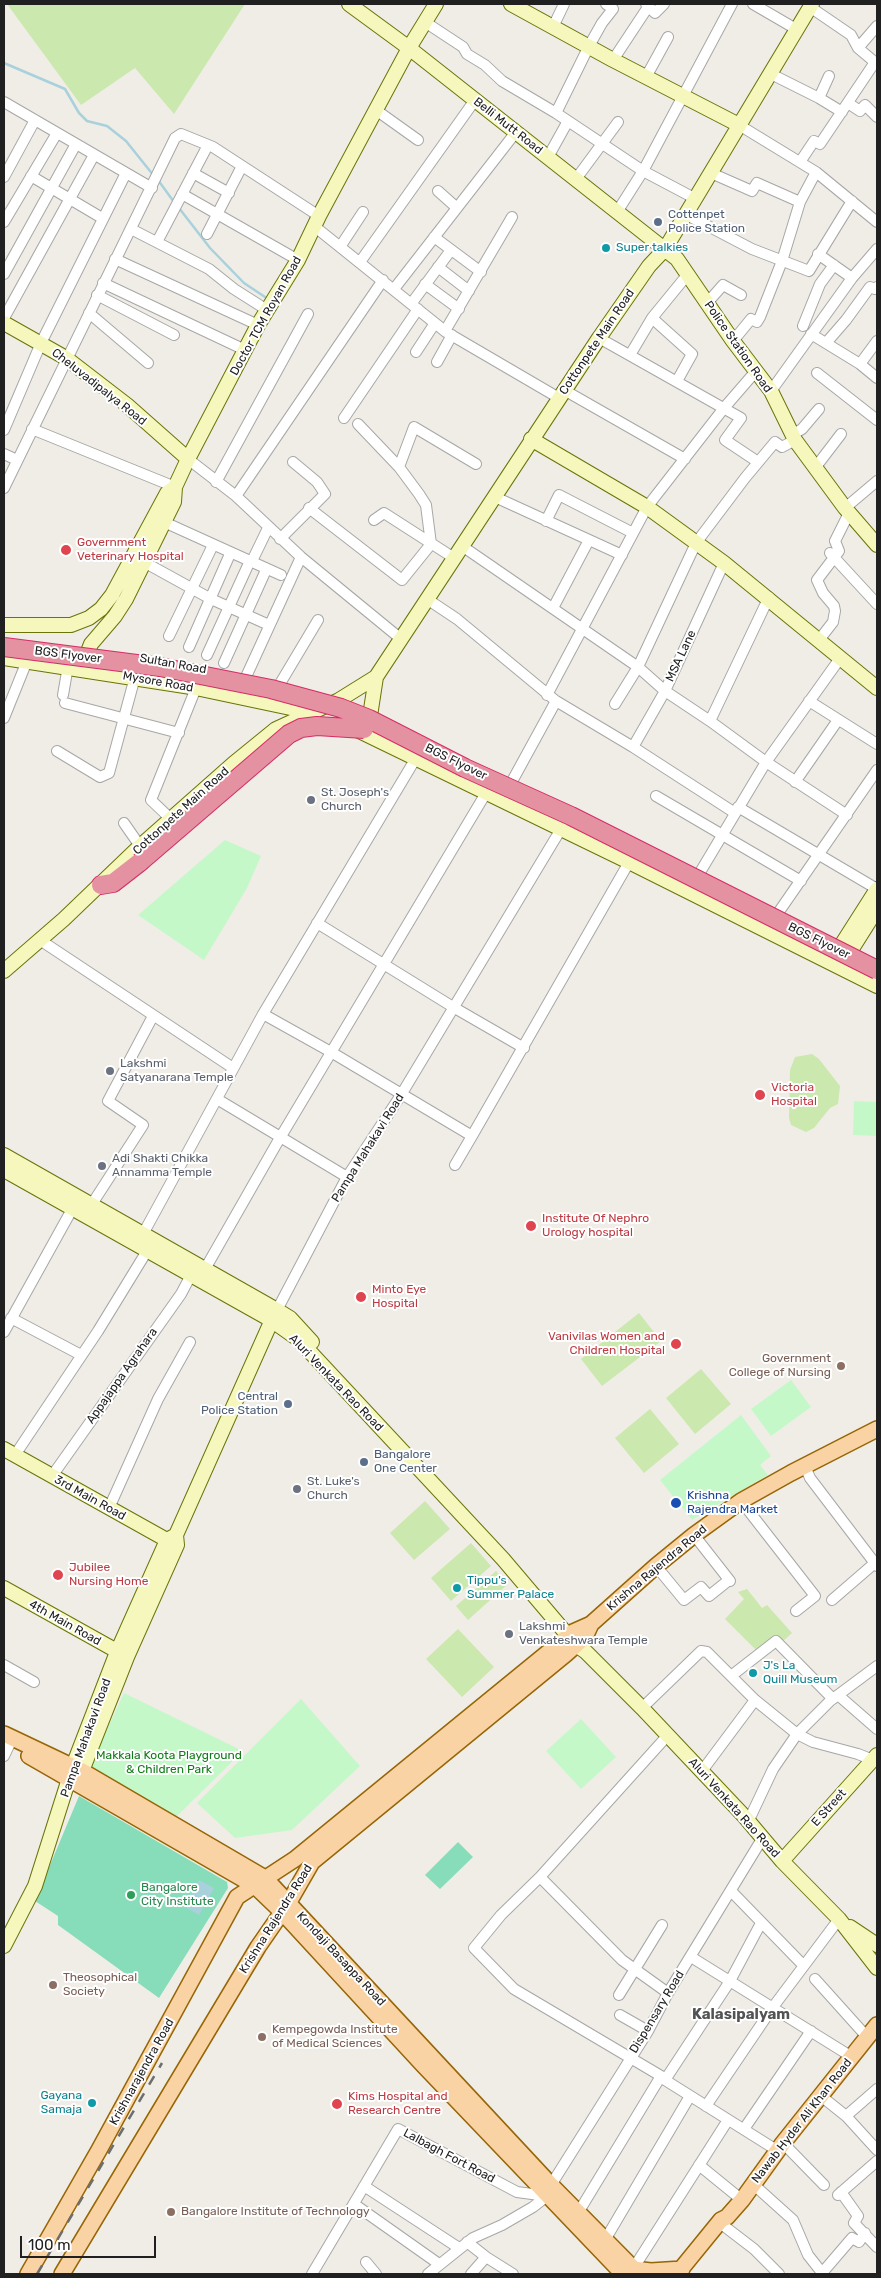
<!DOCTYPE html>
<style>
body{margin:0}
#map{position:relative;width:881px;height:2278px;overflow:hidden;background:#f0ede6;font-family:Rubik,sans-serif}
canvas{display:block}
.frame{position:absolute;inset:0;border:5px solid #202020;pointer-events:none}
.scale{position:absolute;left:20px;top:2236px;width:136px;height:22px;box-sizing:border-box;border:2px solid #202020;border-top:0;padding-left:6px;font-size:15px;line-height:18px;white-space:nowrap;color:#202020;-webkit-text-stroke:4px #fff;paint-order:stroke}
</style>
<div id="map">
<canvas width="881" height="2278"></canvas>
<div class="frame"></div>
<div class="scale">100 m</div>
</div>
<script>
const ctx = document.querySelector('canvas').getContext('2d');
ctx.lineJoin = 'round';
function paint(path, color) { ctx.fillStyle = color; ctx.fill(path, 'evenodd'); }
const shape = rows => new Path2D(rows.map(r => 'M' + r).join(''));
function trace(path, color, width, dash) { ctx.strokeStyle = color; ctx.lineWidth = width; ctx.lineCap = dash ? 'butt' : 'round'; ctx.setLineDash(dash || []); ctx.stroke(path); }
function drawText(font, color, halo, rows, align = 'center') {
  ctx.font = font + ' Rubik,sans-serif'; ctx.lineWidth = 4; ctx.setLineDash([]); ctx.textBaseline = 'middle'; ctx.strokeStyle = halo; ctx.fillStyle = color; for (const [text, x, y, turn = 0] of rows) {
    ctx.save(); ctx.translate(x, y); ctx.rotate((+turn || 0) * Math.PI / 180); ctx.textAlign = isNaN(turn) ? turn : align; if (halo) ctx.strokeText(text, 0, 0); ctx.fillText(text, 0, 0); ctx.restore();
  }
}
paint(shape([
 [7,4,245,4,174,114,135,68,81,105],
 [812,1054,819,1059,840,1086,838,1104,830,1108,814,1128,806,1132,791,1125,789,1118,790,1070,795,1057],
 [639,1313,661,1341,602,1386,581,1359],
 [701,1369,731,1404,695,1434,666,1398],
 [650,1409,679,1444,644,1473,615,1438],
 [425,1501,450,1529,414,1560,390,1533],
 [471,1543,491,1566,451,1601,431,1578],
 [496,1571,508,1584,468,1620,456,1606],
 [747,1589,762,1608,767,1605,792,1633,782,1642,758,1652,725,1619,744,1599,738,1592],
 [458,1629,494,1667,462,1697,426,1659]
]), '#cbe8ae');
paint(shape([
 [225,840,261,856,247,888,204,960,138,915],
 [854,1101,877,1102,877,1136,853,1135],
 [791,1380,811,1407,771,1436,751,1409],
 [741,1415,771,1456,760,1465,768,1475,692,1520,660,1480],
 [124,1693,243,1751,176,1817,90,1766],
 [301,1699,360,1766,292,1830,235,1838,197,1803],
 [581,1719,616,1757,581,1789,546,1751]
]), '#c5f8c9');
paint(shape([
 [79,1796,227,1882,228,1888,159,1998,58,1925,58,1916,35,1901],
 [458,1842,473,1857,440,1889,425,1875]
]), '#87dcba');
paint(shape([
 [199,1880,214,1888,199,1915,183,1906]
]), '#a8d1dc');
trace(shape([
 [4,63,65,89,79,113,87,121,107,126,126,141,154,176],
 [158,180,174,202],
 [179,208,210,248,244,283,268,299]
]), '#a8d1dc', 2.5);
const street = shape([
 [646,4,655,13,664,4],
 [753,4,796,29],
 [810,7,851,35,858,48,877,64],
 [425,22,463,47,467,54,485,65,502,81,556,113,643,171,696,199],
 [553,27,564,4],
 [858,48,877,26],
 [613,60,648,7],
 [769,73,819,98,842,112],
 [646,77,668,37],
 [819,98,829,76],
 [4,102,152,188],
 [848,103,860,111,865,105,877,117],
 [376,110,418,140],
 [556,113,589,46,602,23,613,9,606,4],
 [739,125,816,172,877,222],
 [548,157,568,121],
 [800,162,814,141,820,144,875,62],
 [193,173,229,193],
 [711,173,752,191,757,183,800,202],
 [31,176,102,218],
 [4,177,35,120],
 [576,179,618,122],
 [438,191,457,208],
 [182,194,298,260],
 [617,212,643,171,732,4],
 [687,215,752,249,809,271,852,201],
 [4,222,57,133],
 [314,226,446,332,559,398],
 [131,229,209,269,234,289,267,310],
 [207,234,242,166],
 [434,237,481,272],
 [157,242,208,145],
 [340,247,363,212],
 [818,254,852,278],
 [115,259,258,325],
 [360,262,475,100],
 [438,267,469,291],
 [4,274,76,144],
 [103,283,245,350],
 [425,284,459,309],
 [394,289,516,132],
 [97,295,174,335],
 [707,303,723,285,741,295],
 [411,304,451,250],
 [89,313,148,363],
 [4,318,94,155],
 [652,318,692,354,677,381],
 [803,326,820,284,834,265],
 [445,331,512,217],
 [811,334,860,364,877,378],
 [599,338,741,418,725,440,758,462],
 [733,341,751,319,757,322,760,317,782,261,800,202,816,172],
 [826,343,846,320,870,287,875,289,877,287],
 [416,352,435,323],
 [630,355,652,318,688,274],
 [437,362,452,335],
 [860,364,877,341],
 [817,373,877,420],
 [564,390,685,459],
 [771,391,852,278,877,249],
 [344,418,418,309],
 [32,429,175,487],
 [4,430,41,343,126,173],
 [792,435,802,429,819,409],
 [4,454,17,460],
 [188,459,236,496,301,557,401,639],
 [399,467,414,427,476,464],
 [815,468,841,434],
 [216,482,308,314],
 [4,488,175,138,181,134,213,147,319,216],
 [236,496,383,280],
 [495,497,622,555],
 [309,508,402,580,431,544,426,505,419,494,399,467,358,424],
 [845,508,877,481],
 [374,520,384,513,454,558],
 [546,521,559,495,633,533],
 [164,522,281,575],
 [280,539,325,494,317,482,293,462],
 [462,546,638,667,665,691,710,721,766,762,847,815],
 [830,553,877,604],
 [252,561,268,528],
 [144,562,211,599,269,625],
 [427,599,457,619,556,701,633,747,735,813],
 [553,608,589,540],
 [169,636,213,545],
 [819,640,833,622,835,611,834,606,823,593,817,580,839,551,835,541,849,513],
 [189,647,230,554],
 [207,655,249,563],
 [224,663,266,570],
 [245,679,301,557],
 [278,687,318,620],
 [63,695,68,666],
 [547,695,647,507,724,408,756,371],
 [809,701,877,744],
 [65,703,179,733],
 [615,704,638,667,696,543,745,478,775,442,782,447,795,440],
 [4,718,27,661],
 [710,721,769,597],
 [633,747,665,691,724,563],
 [57,751,100,777,109,773,135,677],
 [795,782,838,720],
 [510,785,556,701],
 [656,796,801,881],
 [738,807,877,889],
 [171,819,151,800,196,688],
 [124,823,140,846],
 [699,874,766,762,841,657],
 [778,913,877,770],
 [317,923,453,1007,524,1048],
 [40,940,233,1068],
 [263,1014,331,1052,472,1136,632,857],
 [217,1099,347,1177],
 [455,1165,472,1136],
 [92,1204,143,1125,108,1101,153,1016],
 [143,1234,263,1014,416,758],
 [205,1269,277,1143,486,793],
 [277,1310,347,1177,401,1095,561,829],
 [11,1318,81,1355],
 [4,1332,75,1204],
 [15,1455,98,1331,147,1251],
 [805,1466,810,1478,877,1566],
 [52,1476,181,1294,191,1275],
 [741,1501,815,1596,796,1611],
 [109,1508,158,1399,190,1342],
 [694,1535,730,1581],
 [656,1566,684,1600,701,1587,709,1596,729,1580],
 [832,1600,876,1562],
 [4,1665,34,1682],
 [731,1676,776,1641,833,1699],
 [838,1695,877,1729],
 [642,1708,701,1651,707,1652,755,1700,797,1734,773,1769,748,1822],
 [668,1735,540,1877,501,1915,474,1948,514,1989,661,2076,665,2080,778,2151],
 [4,1756,12,1739],
 [873,1760,858,1754,813,1742,797,1734,830,1701,877,1666],
 [702,1771,755,1700],
 [540,1877,622,1960,668,1993],
 [732,1892,803,1965],
 [691,1957,852,2057],
 [815,1979,868,2038],
 [619,1995,662,1925],
 [620,2015,648,2031],
 [665,2080,730,1981,761,1923],
 [821,2096,846,2116,877,2150],
 [706,2106,773,2007,839,1919],
 [846,2116,877,2089],
 [744,2129,811,2031],
 [783,2143,824,2185],
 [699,2165,742,2200],
 [753,2184,793,2220,808,2255,823,2274],
 [364,2186,459,2248],
 [841,2192,858,2216,854,2223,877,2247],
 [838,2195,877,2161],
 [354,2204,439,2264],
 [578,2213,661,2076],
 [724,2226,754,2249,779,2274],
 [605,2240,690,2096],
 [467,2242,486,2257,513,2274],
 [366,2262,376,2274],
 [633,2269,728,2120],
 [822,2273,852,2238,859,2242,865,2233],
 [312,2274,398,2129,517,2192,547,2196],
 [428,2274,473,2238,502,2225,533,2207,547,2196,551,2185,648,2031,668,1993,762,1839],
 [471,2274,486,2257]
]);
const secondary = shape([
 [349,4,409,48,677,259,733,341,771,391,795,440,845,508,877,545],
 [511,4,613,60,739,125],
 [4,323,66,358,127,405,188,459],
 [531,439,647,507,724,563,877,688],
 [4,625,71,625,89,618,101,609,112,595,167,493,175,487],
 [4,658,191,687,314,713],
 [82,667,91,644,115,616,126,599,174,502,175,487,188,459,258,325,298,260,319,216,409,48,436,4],
 [370,716,376,677],
 [353,728,629,862,877,986],
 [833,958,877,889],
 [843,963,877,909],
 [4,971,64,919,138,848,233,764,276,729,339,700,376,677,599,338,649,266,665,249,812,4],
 [4,1155,277,1310,290,1318,312,1342],
 [4,1170,271,1320,298,1339,503,1559,576,1645,586,1652,642,1708,744,1816,782,1861,839,1919,877,1968],
 [4,1449,174,1544],
 [4,1588,124,1655],
 [82,1771,127,1657,177,1545,176,1535,275,1313],
 [782,1861,877,1755],
 [850,1927,877,1945],
 [4,1946,35,1886,73,1766,117,1652,167,1540,176,1535]
]);
const primary = shape([
 [4,1734,82,1771,265,1878,551,2185,639,2274],
 [29,1756,255,1886,281,1911,423,2065,623,2274],
 [633,2269,651,2271,682,2269],
 [28,2274,99,2150,237,1897,295,1859,573,1632,591,1624,656,1566,694,1535,741,1501,791,1473,877,1429],
 [62,2274,258,1947,289,1902,312,1862,566,1654,585,1637,591,1624],
 [677,2274,721,2220,727,2217,742,2200,783,2143,877,2025]
]);
const highway = shape([
 [101,885,113,883,140,862]
]);
trace(street, '#a7a7a7', 12);
trace(secondary, '#6a7409', 16);
trace(primary, '#966505', 18);
trace(highway, '#d52c67', 20);
trace(street, '#fff', 10);
trace(secondary, '#f5f7bd', 14);
trace(primary, '#f9d3a3', 15);
trace(highway, '#e491a1', 18);
trace(shape([
 [37,2274,162,2063]
]), '#6e6e6e', 2.5, [10, 10]);
const highwayBridge = shape([
 [4,647,160,667,271,689,341,708,369,719,465,768,571,816,877,970],
 [140,862,289,734,301,728,317,726,364,729]
]);
trace(highwayBridge, '#d52c67', 20, []);
trace(highwayBridge, '#e491a1', 18);
for (const [x, y, r, color] of [
 [658,222,5,"#5c6f8a"],
 [606,248,5,"#0f9aa8"],
 [66,550,6,"#e0444e"],
 [311,800,5,"#6b7280"],
 [110,1071,5,"#6b7280"],
 [760,1095,6,"#e0444e"],
 [102,1166,5,"#6b7280"],
 [531,1226,6,"#e0444e"],
 [361,1297,6,"#e0444e"],
 [676,1344,6,"#e0444e"],
 [841,1366,5,"#8d6e63"],
 [288,1404,5,"#5c6f8a"],
 [364,1462,5,"#5c6f8a"],
 [297,1489,5,"#6b7280"],
 [676,1503,6,"#1a4fb4"],
 [58,1575,6,"#e0444e"],
 [457,1588,5,"#0f9aa8"],
 [509,1634,5,"#6b7280"],
 [753,1673,5,"#0f9aa8"],
 [131,1895,5,"#2e9e5b"],
 [53,1985,5,"#8d6e63"],
 [262,2037,5,"#8d6e63"],
 [92,2103,5,"#0f9aa8"],
 [337,2104,6,"#e0444e"],
 [171,2212,5,"#8d6e63"]
]) { const dot = new Path2D(); dot.arc(x, y, r, 0, 2 * Math.PI); ctx.fillStyle = color; ctx.fill(dot); trace(dot, '#fff', 2); }
drawText('12px', '#202020', '#fff', [
 ["Belli Mutt Road",508,126,38],
 ["Doctor TCM Royan Road",266,316,-61],
 ["Cottonpete Main Road",597,342,-56],
 ["Police Station Road",738,347,55],
 ["Cheluvadipalya Road",99,387,38],
 ["BGS Flyover",68,655,7],
 ["MSA Lane",681,656,-65],
 ["Sultan Road",173,664,10],
 ["Mysore Road",158,682,10],
 ["BGS Flyover",456,762,26],
 ["Cottonpete Main Road",181,811,-42],
 ["BGS Flyover",819,941,26],
 ["Pampa Mahakavi Road",368,1148,-58],
 ["Appajappa Agrahara",122,1376,-55],
 ["Aluri Venkata Rao Road",336,1383,46],
 ["3rd Main Road",90,1498,29],
 ["Krishna Rajendra Road",657,1568,-40],
 ["4th Main Road",65,1623,29],
 ["Pampa Mahakavi Road",86,1738,-70],
 ["Aluri Venkata Rao Road",734,1808,48],
 ["E Street",829,1808,-48],
 ["Krishna Rajendra Road",276,1919,-58],
 ["Kondaji Basappa Road",341,1959,47],
 ["Dispensary Road",657,2012,-59],
 ["Krishnarajendra Road",142,2072,-61],
 ["Nawab Hyder Ali Khan Road",802,2121,-52],
 ["Lalbagh Fort Road",449,2156,28]
]);
drawText('12px', '#4e5e75', '#fff', [
 ["Cottenpet",668,215],
 ["Police Station",668,229],
 ["Central",278,1397,"right"],
 ["Police Station",278,1411,"right"],
 ["Bangalore",374,1455],
 ["One Center",374,1469]
], 'left');
drawText('12px', '#0d838f', '#fff', [
 ["Super talkies",616,248],
 ["Tippu's",467,1581],
 ["Summer Palace",467,1595],
 ["J's La",763,1666],
 ["Quill Museum",763,1680],
 ["Gayana",82,2096,"right"],
 ["Samaja",82,2110,"right"]
], 'left');
drawText('12px', '#be3a42', '#fff', [
 ["Government",77,543],
 ["Veterinary Hospital",77,557],
 ["Victoria",771,1088],
 ["Hospital",771,1102],
 ["Institute Of Nephro",542,1219],
 ["Urology hospital",542,1233],
 ["Minto Eye",372,1290],
 ["Hospital",372,1304],
 ["Vanivilas Women and",665,1337,"right"],
 ["Children Hospital",665,1351,"right"],
 ["Jubilee",69,1568],
 ["Nursing Home",69,1582],
 ["Kims Hospital and",348,2097],
 ["Research Centre",348,2111]
], 'left');
drawText('12px', '#5b616d', '#fff', [
 ["St. Joseph's",321,793],
 ["Church",321,807],
 ["Lakshmi",120,1064],
 ["Satyanarana Temple",120,1078],
 ["Adi Shakti Chikka",112,1159],
 ["Annamma Temple",112,1173],
 ["St. Luke's",307,1482],
 ["Church",307,1496],
 ["Lakshmi",519,1627],
 ["Venkateshwara Temple",519,1641]
], 'left');
drawText('12px', '#785e54', '#fff', [
 ["Government",831,1359,"right"],
 ["College of Nursing",831,1373,"right"],
 ["Theosophical",63,1978],
 ["Society",63,1992],
 ["Kempegowda Institute",272,2030],
 ["of Medical Sciences",272,2044],
 ["Bangalore Institute of Technology",181,2212]
], 'left');
drawText('12px', '#164399', '#fff', [
 ["Krishna",687,1496],
 ["Rajendra Market",687,1510]
], 'left');
drawText('12px', '#107b18', '#fff', [
 ["Makkala Koota Playground",169,1756],
 ["& Children Park",169,1770]
]);
drawText('12px', '#27864d', '#fff', [
 ["Bangalore",141,1888],
 ["City Institute",141,1902]
], 'left');
drawText('bold 15px', '#535353', '#fff', [
 ["Kalasipalyam",741,2015]
]);
</script>
